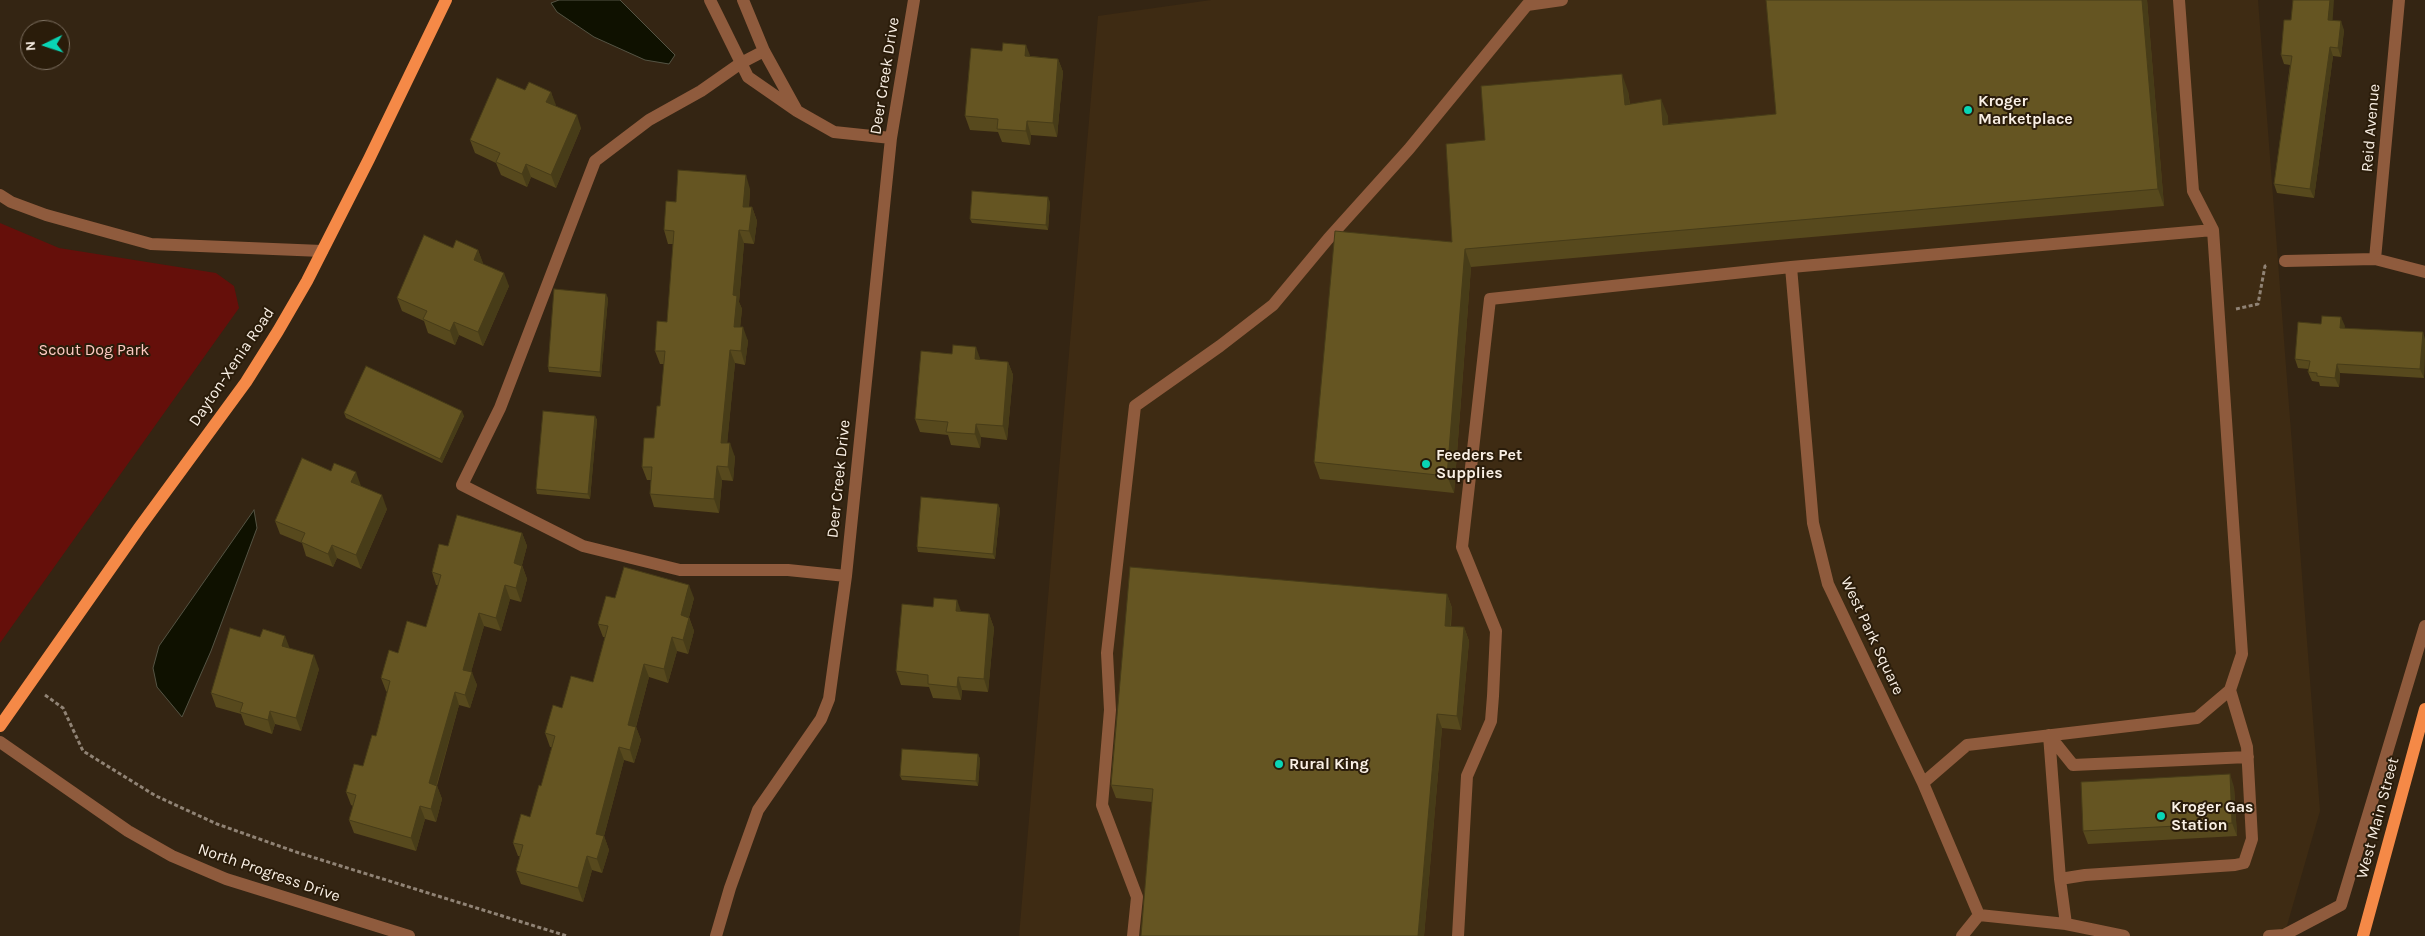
<!DOCTYPE html>
<style>
body{margin:0}
#map{position:relative;width:2425px;height:936px;overflow:hidden;background:#342513;font-family:Karla,sans-serif}
canvas{display:block}
.north{position:absolute;left:20px;top:20px;width:50px;height:50px;box-sizing:border-box;background:#2a1c0a;border:1px solid #7d7061;border-radius:50%;rotate:266deg;font-size:14px;font-weight:700;line-height:20px;text-align:center;color:#f9efe4}
.north::after{content:'';display:block;margin:auto;width:18px;height:22px;background:#09d5b5;clip-path:polygon(50% 0,100% 100%,50% 72%,0 100%)}
</style>
<div id="map">
<canvas width="2425" height="936"></canvas>
<div class="north">N</div>
</div>
<script>
const ctx = document.querySelector('canvas').getContext('2d');
ctx.lineJoin = 'round';
function paint(path, color) { ctx.fillStyle = color; ctx.fill(path, 'evenodd'); }
const shape = rows => new Path2D(rows.map(r => 'M' + r).join(''));
function trace(path, color, width, dash) { ctx.strokeStyle = color; ctx.lineWidth = width; ctx.lineCap = dash ? 'butt' : 'round'; ctx.setLineDash(dash || []); ctx.stroke(path); }
function drawText(font, color, halo, rows, align = 'center') {
  ctx.font = font + ' Karla,sans-serif'; ctx.lineWidth = 4; ctx.setLineDash([]); ctx.textBaseline = 'middle'; ctx.strokeStyle = halo; ctx.fillStyle = color; for (const [text, x, y, turn = 0] of rows) {
    ctx.save(); ctx.translate(x, y); ctx.rotate((+turn || 0) * Math.PI / 180); ctx.textAlign = isNaN(turn) ? turn : align; if (halo) ctx.strokeText(text, 0, 0); ctx.fillText(text, 0, 0); ctx.restore();
  }
}
paint(shape([
 [1211,0,2258,0,2320,811,2284,936,1019,936,1098,16]
]), '#3e2b13');
paint(shape([
 [0,223,59,248,216,273,234,286,239,308,0,643]
]), '#650f0a');
const water = shape([
 [559,0,620,0,675,55,669,64,645,60,594,37,557,12,551,3,559,0],
 [254,510,257,528,211,651,182,717,157,687,153,668,159,646,254,510]
]);
paint(water, '#0f1100');
trace(water, '#555444', 1);
trace(shape([
 [2236,309,2258,304,2265,266,2267,265],
 [45,695,63,708,83,751,156,796,217,824,299,853,567,936]
]), '#908375', 3, [4, 2.5]);
trace(shape([
 [710,0,748,77,797,111,834,132,891,138],
 [743,0,764,51,796,109],
 [764,51,741,63,701,91,649,120,595,161,500,408,462,485,583,546,680,570,788,570,846,576],
 [0,195,11,202,46,215,151,244,322,251],
 [2375,259,2399,0],
 [2285,261,2375,259,2425,272],
 [1791,267,1813,523,1828,584,1923,783,1979,915,1962,936],
 [2049,735,2073,765,2248,757],
 [2049,735,2060,879,2066,924],
 [0,742,128,831,172,856,226,879,409,936],
 [1923,783,1967,745,2197,718,2230,690,2242,654,2213,230,2193,191,2179,0],
 [2060,879,2085,875,2235,865,2244,863,2252,839,2247,747,2230,690],
 [1979,915,2066,924,2124,936],
 [716,936,730,888,758,810,821,719,829,699,846,576,891,138,914,0],
 [1133,936,1137,897,1102,805,1110,710,1107,653,1135,406,1220,346,1273,305,1328,239,1409,149,1527,5,1562,0],
 [1458,936,1467,776,1491,721,1493,696,1496,631,1462,547,1490,299,1791,267,2213,230],
 [2269,936,2284,935,2341,905,2425,626]
]), '#8f5b3d', 12);
trace(shape([
 [0,726,139,528,246,382,278,331,307,281,369,159,446,0],
 [2363,936,2425,709]
]), '#f58947', 12);
paint(shape([
 [2147,0,2164,206,1471,267,1454,493,1320,479,1314,462,1452,242,1485,140,1628,91,1630,104,1668,116,1668,124,1776,114],
 [2291,20,2332,20,2344,30,2341,57,2333,56,2314,198,2277,193,2274,184,2290,65,2284,64,2281,55],
 [1031,56,1058,59,1063,72,1057,137,1031,135,1030,145,1002,142,998,132,970,130,965,116],
 [525,90,551,92,555,106,581,128,556,188,531,177,527,187,501,175,496,163,475,153,470,140],
 [750,189,749,207,752,207,757,221,754,244,744,243,739,302,742,309,740,327,748,341,745,365,735,363,727,443,735,457,733,481,722,480,719,513,654,507,650,494,651,480,647,480,642,467,654,438,660,406,664,364,660,364,655,351,667,322,673,244,668,244,664,230,676,202],
 [1050,202,1048,230,972,223,970,219],
 [453,248,478,250,483,264,509,286,483,346,459,335,455,345,428,333,424,321,402,311,397,298],
 [608,298,601,377,549,372,548,367],
 [2341,317,2344,328,2425,339,2424,378,2340,373,2339,387,2320,386,2319,382,2312,381,2308,372,2309,369,2298,368,2295,359,2321,324],
 [981,359,1008,362,1013,375,1007,440,981,437,980,448,951,445,948,435,920,432,915,419],
 [344,413,464,416,442,463,346,418],
 [595,416,597,420,590,499,537,494,536,489],
 [361,486,387,509,361,569,337,558,333,567,306,556,302,543,280,534,275,521],
 [998,504,1000,509,995,559,918,552,917,547],
 [522,533,527,546,522,565,527,579,521,602,510,599,501,631,484,626,471,672,477,685,470,708,459,705,437,786,442,799,436,822,425,819,416,851,354,833,349,820,353,806,351,805,346,792,363,766,376,736,387,692,386,691,381,678,398,653,426,627,438,585,436,585,432,572,448,546],
 [1447,594,1452,608,1451,626,1464,627,1469,641,1461,730,1442,728,1424,936,1141,936,1152,802,1116,798,1111,785],
 [615,598,694,598,689,617,694,631,688,654,677,651,668,683,649,677,636,727,641,740,634,763,624,760,604,836,609,850,602,873,592,870,583,902,521,884,516,871,520,856,518,856,513,843,530,817,541,786,552,747,550,747,545,733,562,708,593,682,605,637,603,637,598,624],
 [961,612,989,614,994,628,988,692,962,690,961,700,933,698,929,687,901,685,896,671],
 [290,648,319,669,301,731,275,724,272,734,245,725,241,714,216,707,211,693],
 [978,754,980,759,978,786,902,780,900,776],
 [2234,787,2237,836,2088,844,2083,831]
]), '#57491d');
paint(shape([
 [2142,0,2147,0,2164,206,2158,189],
 [2330,0,2334,0,2332,29,2328,20],
 [2341,21,2344,30,2341,57,2338,48],
 [1026,45,1031,58,1025,56],
 [2330,47,2333,56,2314,198,2310,189],
 [1058,59,1063,72,1057,137,1053,123],
 [1622,74,1628,91,1632,122,1625,105],
 [551,92,556,105,551,115,546,102],
 [1661,99,1668,116,1669,142,1663,125],
 [577,115,581,128,556,188,551,175],
 [1027,121,1031,135,1030,145,1026,131],
 [526,164,531,177,527,187,522,174],
 [746,175,750,189,748,220,743,207],
 [1048,197,1050,202,1048,230,1046,225],
 [752,207,757,221,754,244,749,231],
 [739,230,744,243,739,302,742,309,739,340,734,327,733,295],
 [1465,249,1471,267,1454,493,1447,476],
 [478,250,483,263,478,273,474,260],
 [504,273,509,286,483,346,478,332],
 [606,294,608,298,601,377,600,372],
 [2341,317,2345,326,2344,337,2340,328],
 [454,322,459,335,455,345,450,331],
 [743,327,748,341,745,365,741,351],
 [2423,332,2425,339,2424,378,2420,369],
 [976,347,981,361,975,359],
 [730,350,735,363,726,456,721,443],
 [1008,362,1013,375,1007,440,1003,426],
 [2337,364,2340,373,2339,387,2335,378],
 [462,411,464,416,442,463,440,459],
 [595,416,597,420,590,499,588,494],
 [976,424,981,437,980,448,975,434],
 [730,443,735,457,733,481,728,467],
 [717,466,722,480,719,513,714,499],
 [356,472,361,486,356,496,351,482],
 [382,495,387,509,361,569,356,555],
 [998,504,1000,509,995,559,993,554],
 [522,533,527,546,519,576,514,563],
 [332,545,337,558,333,567,328,554],
 [522,566,527,579,521,602,516,588],
 [505,585,510,599,501,631,496,618],
 [689,585,694,598,686,628,681,615],
 [1447,594,1452,608,1449,639,1445,626],
 [957,600,962,614,956,611],
 [479,613,484,626,468,683,463,670],
 [989,614,994,628,988,692,984,679],
 [689,618,694,631,688,654,683,640],
 [1464,627,1469,641,1461,730,1457,716],
 [285,636,290,649,282,646],
 [672,637,677,651,668,683,664,669],
 [314,655,319,669,301,731,296,718],
 [644,664,649,677,633,738,628,725],
 [472,672,477,685,470,708,465,695],
 [958,677,962,690,961,700,957,687],
 [455,692,459,705,433,797,429,783],
 [270,711,275,724,272,734,268,720],
 [1437,714,1442,728,1424,936,1418,936],
 [636,727,641,740,634,763,630,750],
 [619,747,624,760,601,847,596,834],
 [978,754,980,759,978,786,976,781],
 [2230,774,2234,787,2237,836,2232,823],
 [437,786,442,799,436,822,431,809],
 [420,806,425,819,416,851,411,838],
 [604,836,609,850,602,873,597,859],
 [587,856,592,870,583,902,578,888]
]), '#473c18');
const building = shape([
 [1766,0,2142,0,2158,189,1465,249,1447,476,1314,462,1335,231,1452,242,1446,144,1485,140,1481,86,1622,74,1625,105,1661,99,1663,125,1776,114,1766,0],
 [2293,0,2330,0,2328,20,2341,21,2338,48,2330,47,2310,189,2274,184,2292,56,2281,55,2284,20,2291,20,2293,0],
 [1003,43,1026,45,1025,56,1058,59,1053,123,1027,121,1026,131,997,129,998,119,965,116,971,48,1002,51,1003,43],
 [497,78,525,90,529,82,551,92,546,102,577,115,551,175,526,164,522,174,496,162,500,153,470,140,497,78],
 [678,170,746,175,743,207,752,207,749,231,739,230,733,295,737,296,734,327,743,327,741,351,730,350,721,443,730,443,728,467,717,466,714,499,650,494,652,467,642,467,644,438,654,438,657,406,660,406,665,351,655,351,657,321,667,322,674,231,664,230,666,201,676,202,678,170],
 [972,191,1048,197,1046,225,970,219,972,191],
 [424,235,453,248,456,240,478,250,474,260,504,273,478,332,454,322,450,331,423,319,427,311,397,298,424,235],
 [554,289,606,294,600,372,548,367,554,289],
 [2322,316,2341,317,2340,328,2423,332,2420,369,2337,364,2335,378,2317,376,2317,373,2308,372,2310,361,2295,359,2298,322,2321,324,2322,316],
 [953,345,976,347,975,359,1008,362,1003,426,976,424,975,434,946,432,948,422,915,419,921,351,952,354,953,345],
 [366,366,462,411,440,459,344,413,366,366],
 [543,411,595,416,588,494,536,489,543,411],
 [302,458,331,471,334,463,356,472,351,482,382,495,356,555,332,545,328,554,301,542,305,533,275,521,302,458],
 [921,497,998,504,993,554,917,547,921,497],
 [457,515,522,533,514,563,522,566,516,588,505,585,496,618,479,613,463,670,472,672,465,695,455,692,429,783,437,786,431,809,420,806,411,838,349,820,356,795,346,792,354,764,363,766,372,735,376,736,390,681,381,678,389,650,398,653,407,621,426,627,441,575,432,572,439,544,448,546,457,515],
 [624,567,689,585,681,615,689,618,683,640,672,637,664,669,644,664,628,725,636,727,630,750,619,747,596,834,604,836,597,859,587,856,578,888,516,871,523,845,513,843,521,814,530,817,539,785,541,786,555,736,545,733,553,705,562,708,571,676,593,682,608,626,598,624,606,596,615,598,624,567],
 [1130,567,1447,594,1445,626,1464,627,1457,716,1437,714,1418,936,1141,936,1153,789,1111,785,1130,567],
 [934,598,957,600,956,611,989,614,984,679,958,677,957,687,928,684,928,675,896,671,902,604,933,607,934,598],
 [230,628,260,637,263,629,285,636,282,646,314,655,296,718,270,711,268,720,240,712,243,703,211,693,230,628],
 [902,749,978,754,976,781,900,776,902,749],
 [2230,774,2232,823,2083,831,2081,782,2230,774]
]);
paint(building, '#655522');
trace(building, '#473c18', 1);
for (const [x, y, r, color] of [
 [1968,110,5,"#09d5b5"],
 [1426,464,5,"#09d5b5"],
 [1279,764,5,"#09d5b5"],
 [2161,816,5,"#09d5b5"]
]) { const dot = new Path2D(); dot.arc(x, y, r, 0, 2 * Math.PI); ctx.fillStyle = color; ctx.fill(dot); trace(dot, '#2a1c0a', 2); }
drawText('16px', '#f9efe4', '#2a1c0a', [
 ["Deer Creek Drive",885,76,-81],
 ["Reid Avenue",2371,128,-85],
 ["Dayton-Xenia Road",232,367,-56],
 ["Deer Creek Drive",839,479,-84],
 ["West Park Square",1872,636,65],
 ["West Main Street",2378,818,-75],
 ["North Progress Drive",269,873,19]
]);
drawText('bold 16px', '#f9efe4', '#2a1c0a', [
 ["Kroger",1978,101],
 ["Marketplace",1978,119],
 ["Feeders Pet",1436,455],
 ["Supplies",1436,473],
 ["Rural King",1289,764],
 ["Kroger Gas",2171,807],
 ["Station",2171,825]
], 'left');
drawText('16px', '#ffcbc3', '#2a1c0a', [
 ["Scout Dog Park",94,350]
]);
</script>
